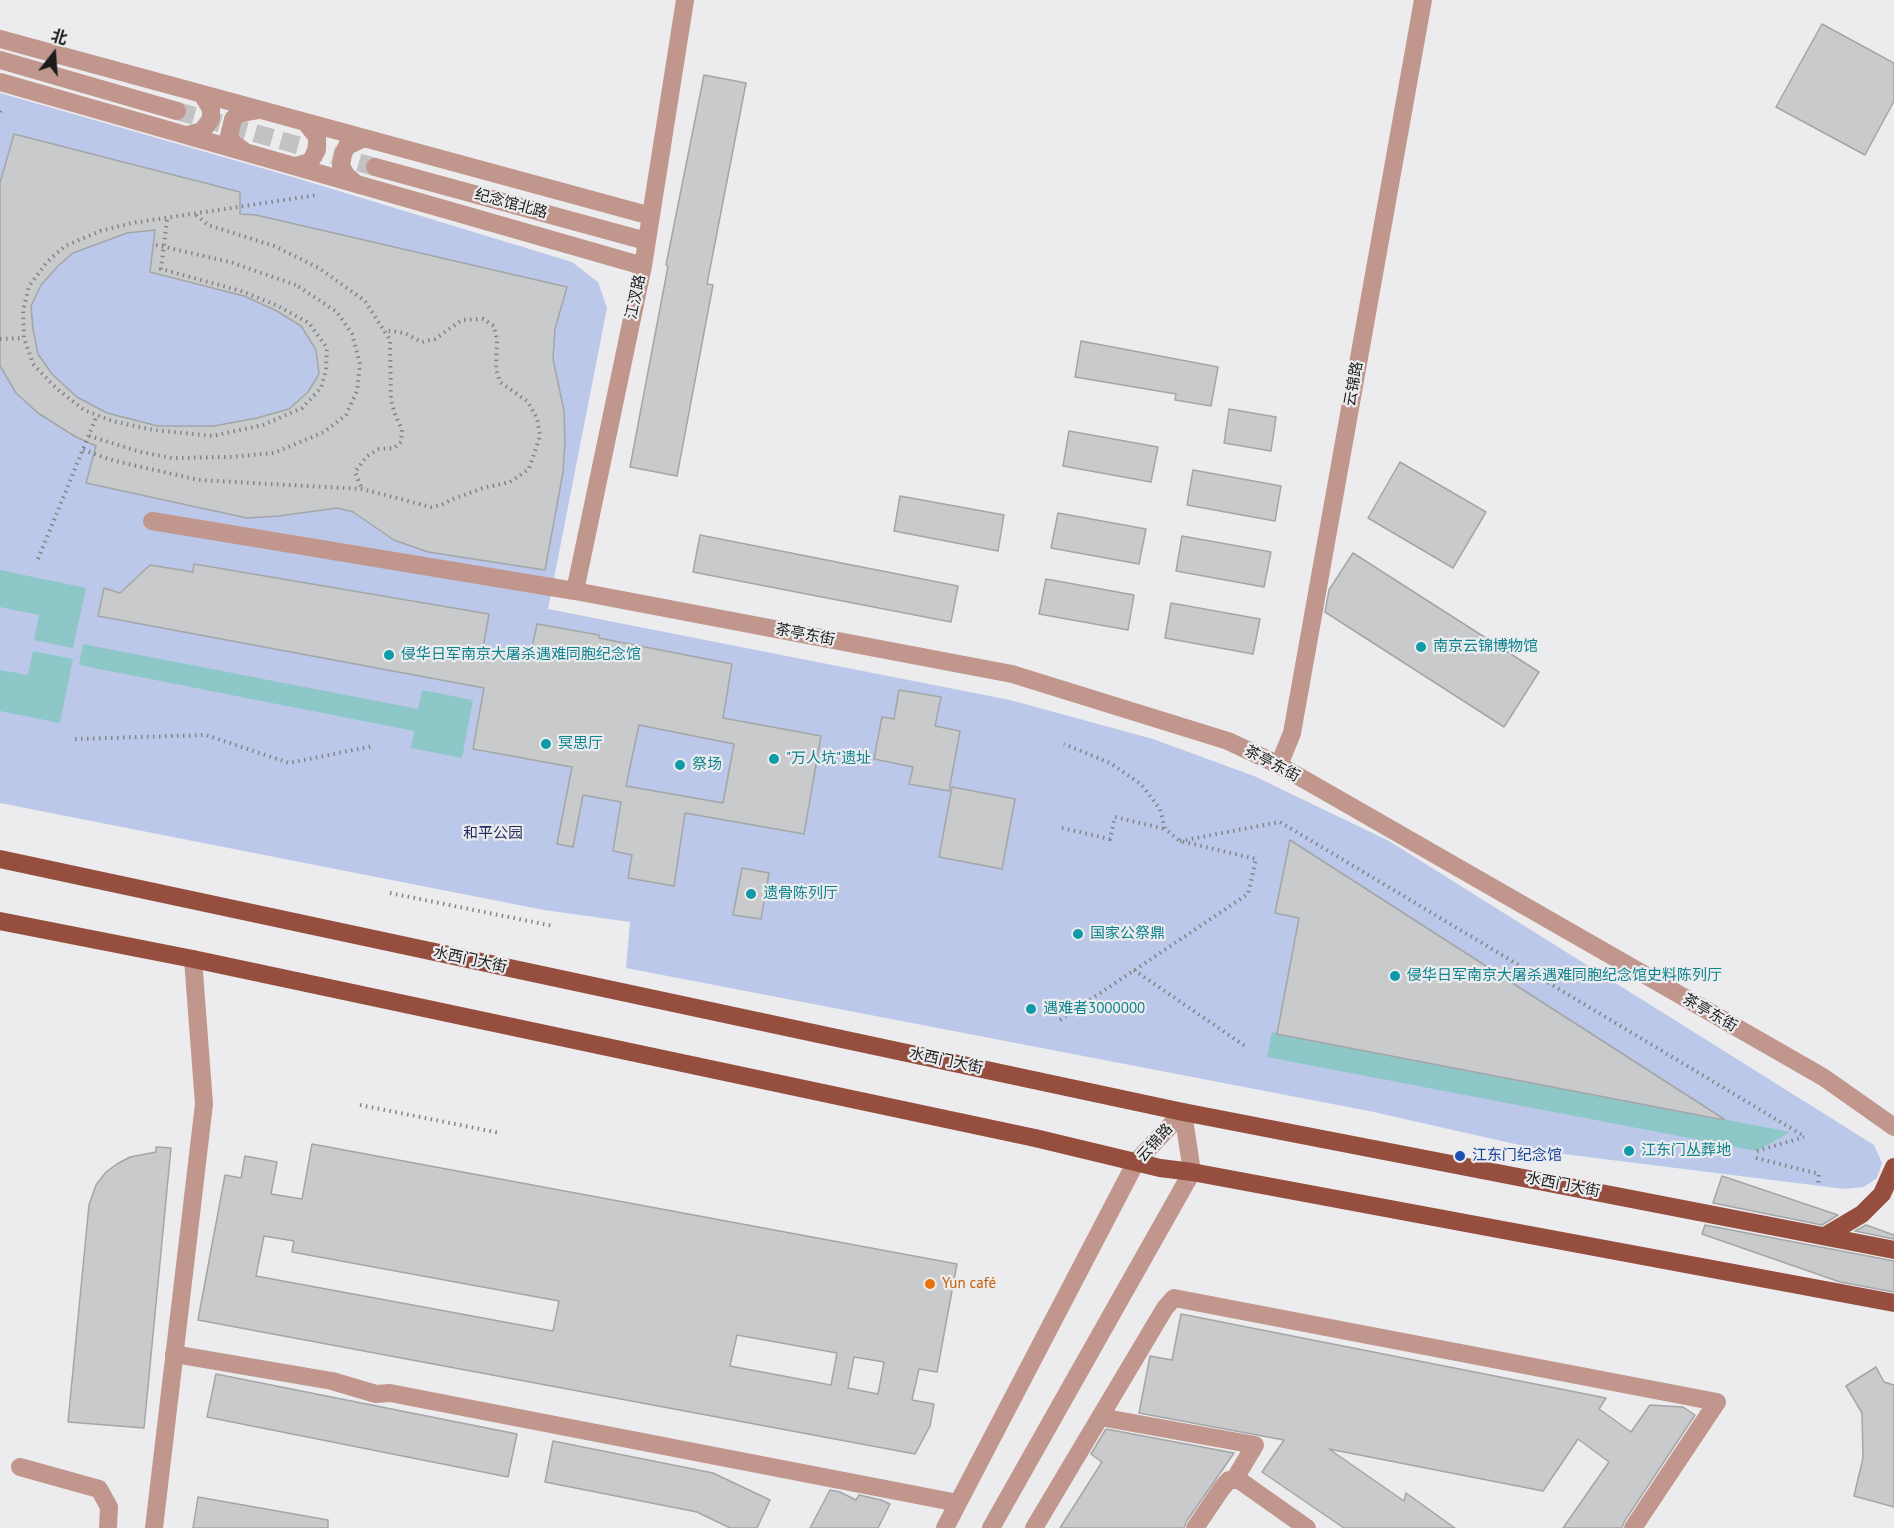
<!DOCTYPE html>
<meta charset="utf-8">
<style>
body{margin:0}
#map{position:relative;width:1894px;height:1528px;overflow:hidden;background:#ececee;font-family:"PT Sans","Noto Sans SC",sans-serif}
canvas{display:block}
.north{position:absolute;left:24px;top:24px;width:60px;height:60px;-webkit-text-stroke:4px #ececee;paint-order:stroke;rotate:17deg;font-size:16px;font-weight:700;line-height:24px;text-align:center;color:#1c1c1c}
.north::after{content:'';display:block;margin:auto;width:21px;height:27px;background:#1c1c1c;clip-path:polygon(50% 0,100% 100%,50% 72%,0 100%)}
</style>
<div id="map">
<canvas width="1894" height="1528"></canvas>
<div class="north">北</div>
</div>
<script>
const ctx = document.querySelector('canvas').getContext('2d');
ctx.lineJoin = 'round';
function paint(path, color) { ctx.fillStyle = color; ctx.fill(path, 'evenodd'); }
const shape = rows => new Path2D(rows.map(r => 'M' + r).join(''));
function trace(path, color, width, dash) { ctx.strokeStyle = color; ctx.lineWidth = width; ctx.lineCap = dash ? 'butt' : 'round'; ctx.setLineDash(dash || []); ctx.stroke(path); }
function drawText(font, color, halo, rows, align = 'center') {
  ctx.font = font + ' "PT Sans","Noto Sans SC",sans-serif'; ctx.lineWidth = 4.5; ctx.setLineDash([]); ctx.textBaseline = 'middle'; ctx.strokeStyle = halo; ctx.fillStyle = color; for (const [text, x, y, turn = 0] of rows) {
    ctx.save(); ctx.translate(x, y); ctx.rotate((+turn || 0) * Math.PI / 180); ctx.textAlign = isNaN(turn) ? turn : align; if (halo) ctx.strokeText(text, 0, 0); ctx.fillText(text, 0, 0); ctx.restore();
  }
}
paint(shape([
 [0,93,293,177,572,262,598,282,607,308,548,609,1010,700,1153,739,1254,776,1389,841,1874,1145,1882,1163,1877,1178,1864,1187,1845,1189,1555,1153,1369,1111,626,968,630,922,544,910,0,803]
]), '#bcc8e9');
paint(shape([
 [0,570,86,588,73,648,34,640,39,615,0,607],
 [83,644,418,709,422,690,473,700,462,758,411,748,414,731,79,665],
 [33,651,73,659,60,723,0,711,0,670,28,675],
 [1272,1032,1790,1132,1757,1151,1267,1057]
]), '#8ec7c8');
const building = shape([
 [1822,24,1894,63,1894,101,1865,155,1776,107,1822,24],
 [704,75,746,83,707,284,713,285,677,476,630,467,668,266,666,265,704,75],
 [14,134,240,192,240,214,256,215,567,287,555,329,553,359,564,411,565,443,563,472,545,570,428,552,394,540,353,512,337,508,279,516,247,518,86,483,96,446,76,437,38,413,16,393,0,366,0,183,14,134],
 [155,230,150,272,244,296,277,311,301,326,316,350,319,374,308,392,289,409,257,418,214,426,158,426,107,413,77,397,52,374,38,354,33,329,31,306,41,285,58,266,73,253,127,233,155,230],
 [1081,341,1218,367,1211,406,1175,400,1176,394,1075,377,1081,341],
 [1229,409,1276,417,1271,451,1224,443,1229,409],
 [1069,431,1158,447,1151,482,1063,466,1069,431],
 [1400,462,1486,512,1453,568,1368,518,1400,462],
 [1193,470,1281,486,1275,521,1187,505,1193,470],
 [900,496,1004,515,998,551,894,531,900,496],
 [1058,513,1146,529,1139,564,1051,548,1058,513],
 [700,535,958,586,951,622,693,572,700,535],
 [1182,536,1271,552,1264,587,1176,571,1182,536],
 [1353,553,1539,672,1504,727,1325,612,1329,590,1353,553],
 [194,564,489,614,483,648,530,658,537,624,599,635,599,638,732,664,723,718,821,736,804,834,685,813,674,886,628,878,632,855,613,851,621,802,583,795,573,847,557,844,572,767,473,749,484,688,98,616,104,588,120,593,150,565,193,572,194,564],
 [639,725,734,744,723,803,626,786,639,725],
 [1046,579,1134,595,1128,630,1039,614,1046,579],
 [1171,603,1260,619,1253,654,1165,638,1171,603],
 [899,690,941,697,935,726,960,731,949,791,909,784,913,767,874,759,882,717,894,719,899,690],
 [952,787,1015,799,1002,869,939,857,952,787],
 [1290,840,1724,1119,1724,1120,1277,1034,1299,918,1275,913,1290,840],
 [742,868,769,873,761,919,733,915,742,868],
 [312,1144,957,1264,937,1372,919,1369,912,1400,934,1404,930,1426,915,1454,198,1320,225,1175,241,1178,245,1156,277,1162,271,1194,302,1199,312,1144],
 [264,1236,294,1241,292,1252,559,1301,553,1331,256,1276,264,1236],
 [737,1335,837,1353,831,1385,730,1366,737,1335],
 [854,1357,884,1362,878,1394,848,1388,854,1357],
 [156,1147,171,1148,144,1428,68,1422,89,1205,96,1185,106,1172,117,1164,130,1157,156,1152,156,1147],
 [1722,1176,1838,1215,1822,1225,1713,1203,1722,1176],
 [1705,1225,1894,1261,1894,1292,1840,1282,1702,1234,1705,1225],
 [1866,1225,1894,1235,1894,1239,1855,1231,1866,1225],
 [1181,1314,1606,1398,1599,1409,1631,1432,1650,1405,1683,1407,1695,1415,1624,1522,1622,1528,1563,1528,1609,1462,1578,1439,1543,1491,1329,1449,1404,1501,1406,1493,1455,1528,1344,1528,1262,1472,1284,1440,1139,1413,1150,1356,1172,1360,1181,1314],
 [1876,1367,1884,1382,1894,1385,1894,1507,1854,1496,1863,1458,1862,1413,1846,1386,1876,1367],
 [216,1374,517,1434,508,1477,207,1417,216,1374],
 [1106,1429,1234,1453,1186,1522,1184,1528,1060,1528,1102,1462,1091,1454,1106,1429],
 [553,1441,713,1473,770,1500,757,1528,730,1528,697,1512,545,1482,553,1441],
 [830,1490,840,1492,856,1500,859,1495,881,1500,890,1504,878,1528,810,1528,830,1490],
 [198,1497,328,1520,328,1528,193,1528,198,1497]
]);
paint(building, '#c9cacb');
trace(building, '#a4a5a7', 1.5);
trace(shape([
 [177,111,375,167]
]), '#c2c2c4', 18, [18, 9]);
trace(shape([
 [0,112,2,107],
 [196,215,208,225,274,246,319,268,365,301,390,340,391,400,395,414,402,430,401,442,394,448,379,449,367,456,355,472,362,489],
 [167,220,161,269,241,291,276,305,309,323,327,348,326,370,321,388,302,408,263,425,212,436,154,430,112,421,84,410,56,388,33,364,24,338,23,311,29,286,47,262,65,246,100,231,132,223,317,195],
 [0,339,24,338],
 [89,436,141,452,172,458,228,457,274,453,324,432,346,415,357,391,360,364,352,334,337,312,296,285],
 [83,450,115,461,199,480,362,489,431,507,441,505,453,499,483,488,510,482,529,469,540,436,537,418,527,401,500,382,496,369,497,341,494,326,483,319,462,320,435,339,422,342,404,333,384,330],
 [38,559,97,415],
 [75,739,206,735,289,763,373,746],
 [1062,828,1110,839,1115,817,1165,829],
 [1180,841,1280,822,1804,1136],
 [390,893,553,926],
 [1134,970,1245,1046],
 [1060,1020,1248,894,1256,859,1180,841,1165,829,1160,809,1141,784,1110,763,1064,744],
 [360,1105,500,1133],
 [1757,1151,1804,1137],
 [1756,1158,1819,1174,1818,1185]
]), '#848485', 4, [1.5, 4.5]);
trace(shape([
 [0,39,651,216],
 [0,60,177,111],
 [0,82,643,266],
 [188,135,202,131,211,119,211,109,202,94],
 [243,150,233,143,229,136,233,119,240,113,258,110],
 [296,166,310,162,317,150,317,137,306,123],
 [375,167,646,241],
 [355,183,346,175,341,166,343,154,347,146,364,138],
 [152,521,575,591,1012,674,1228,741,1279,765,1823,1077,1894,1127],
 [575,591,643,266,685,0],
 [1279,765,1292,733,1423,0],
 [174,1354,332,1381,376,1394,390,1393,958,1503],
 [1100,1417,1255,1445,1234,1480],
 [20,1467,99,1489,109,1507,108,1528],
 [154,1528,204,1104,193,959],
 [945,1528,1136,1162,1183,1112],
 [991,1528,1192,1172,1183,1112],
 [1034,1528,1165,1308,1174,1298,1717,1402,1633,1528],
 [1195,1528,1222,1488,1229,1480,1239,1480,1307,1528]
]), '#c1978d', 18);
trace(shape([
 [0,859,1183,1112,1894,1250],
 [0,921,193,959,1035,1138,1160,1168,1192,1172,1894,1303],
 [1825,1236,1862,1214,1882,1194,1894,1167]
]), '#964e3f', 18);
trace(shape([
 [156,245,230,262,296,285]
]), '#848485', 4, [1.5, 4.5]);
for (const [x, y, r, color] of [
 [1421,647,6,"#0f9aa8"],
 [389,655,6,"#0f9aa8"],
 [546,744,6,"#0f9aa8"],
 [774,759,6,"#0f9aa8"],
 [680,765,6,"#0f9aa8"],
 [751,894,6,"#0f9aa8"],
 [1078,934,6,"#0f9aa8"],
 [1395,976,6,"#0f9aa8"],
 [1031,1009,6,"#0f9aa8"],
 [1629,1151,6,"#0f9aa8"],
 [1460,1156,6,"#1a4fb4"],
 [930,1284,6,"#e8710a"]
]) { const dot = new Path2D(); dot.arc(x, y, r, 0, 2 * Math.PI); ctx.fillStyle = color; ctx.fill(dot); trace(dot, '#ececee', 2); }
drawText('15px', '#1c1c1c', '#ececee', [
 ["纪念馆北路",511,204,15],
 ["江汊路",636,297,-78],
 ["云锦路",1354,384,-80],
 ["茶亭东街",805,635,11],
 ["茶亭东街",1272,764,28],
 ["水西门大街",470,960,12],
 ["茶亭东街",1710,1013,30],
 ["水西门大街",946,1061,12],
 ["云锦路",1155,1143,-48],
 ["水西门大街",1563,1185,11]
]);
drawText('15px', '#0d838f', '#ececee', [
 ["南京云锦博物馆",1433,647],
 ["侵华日军南京大屠杀遇难同胞纪念馆",401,655],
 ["冥思厅",558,744],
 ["\"万人坑\"遗址",786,759],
 ["祭场",692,765],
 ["遗骨陈列厅",763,894],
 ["国家公祭鼎",1090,934],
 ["侵华日军南京大屠杀遇难同胞纪念馆史料陈列厅",1407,976],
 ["遇难者3000000",1043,1009],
 ["江东门丛葬地",1641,1151]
], 'left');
drawText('15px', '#1f2d5e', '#ececee', [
 ["和平公园",493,834]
]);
drawText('15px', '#164399', '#ececee', [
 ["江东门纪念馆",1472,1156]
], 'left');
drawText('15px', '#c56008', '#ececee', [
 ["Yun café",942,1284]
], 'left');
</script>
